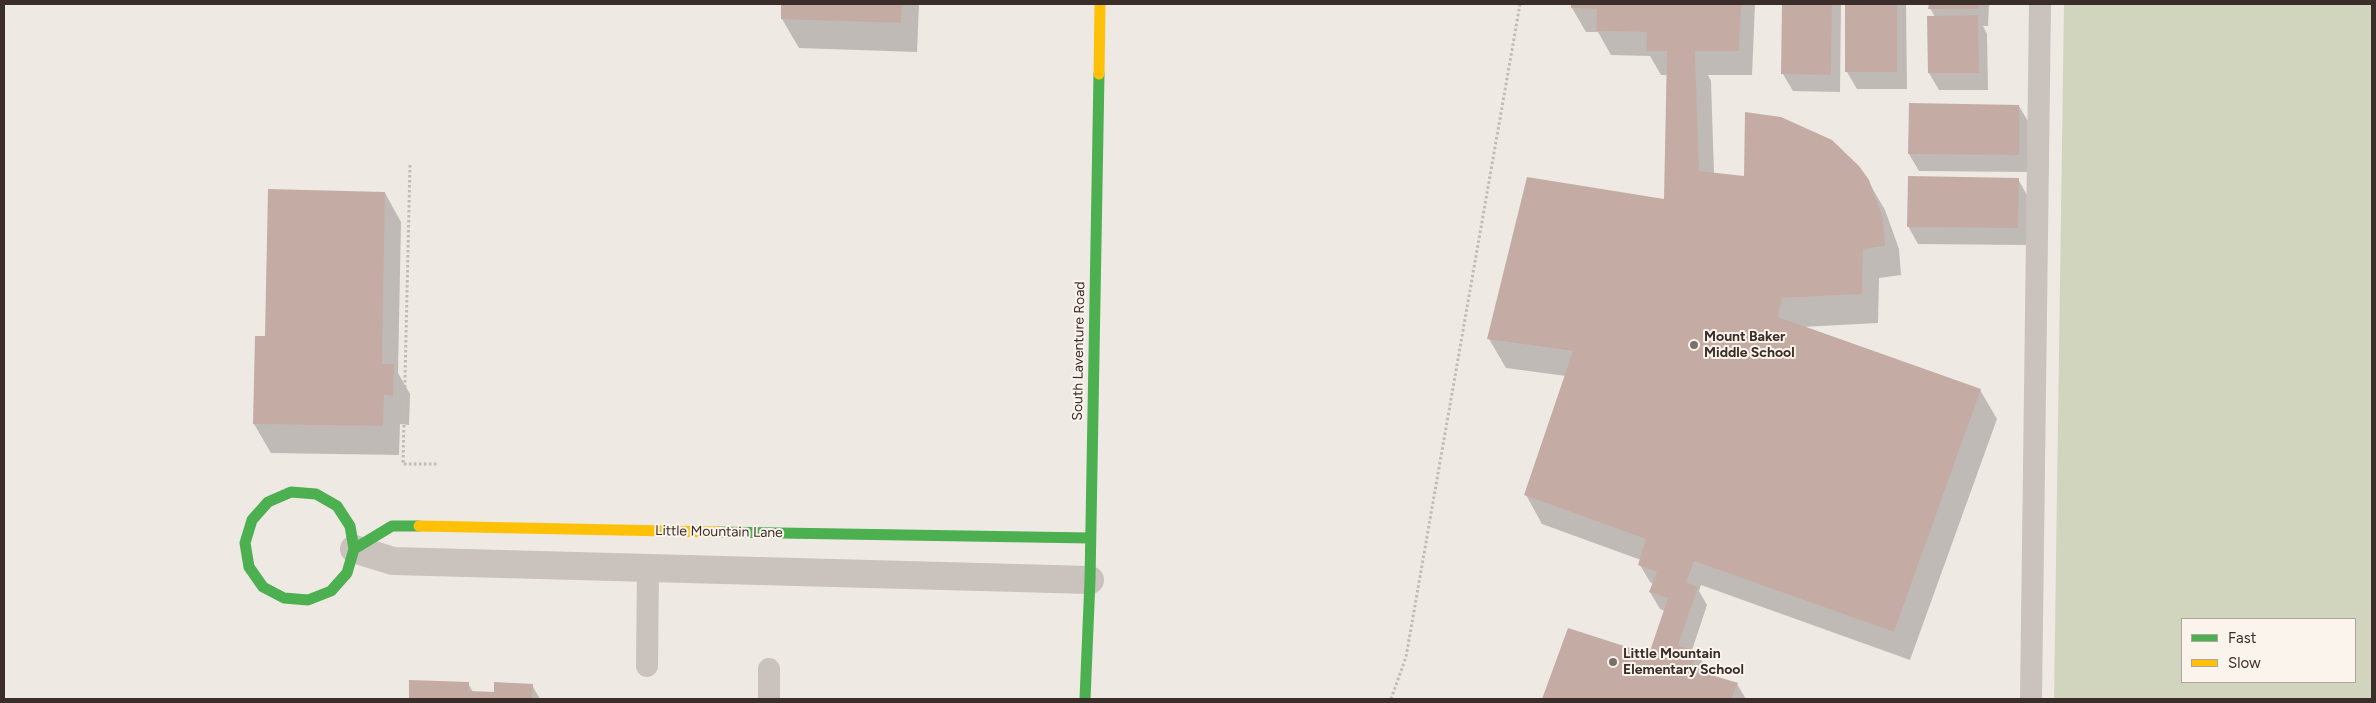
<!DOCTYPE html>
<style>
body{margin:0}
#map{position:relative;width:2376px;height:703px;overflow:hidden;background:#efe9e4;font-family:Figtree,sans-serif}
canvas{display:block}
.frame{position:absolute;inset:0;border:5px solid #3b2e2a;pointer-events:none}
.legend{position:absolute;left:2181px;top:618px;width:175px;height:65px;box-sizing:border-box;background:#fbf4ec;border:1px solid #aea59e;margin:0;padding:6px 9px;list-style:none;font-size:15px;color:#3b2e2a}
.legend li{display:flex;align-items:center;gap:10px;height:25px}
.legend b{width:25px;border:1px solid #aea59e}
</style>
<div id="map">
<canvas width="2376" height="703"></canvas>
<div class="frame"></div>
<ul class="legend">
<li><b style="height:6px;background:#4caf50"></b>Fast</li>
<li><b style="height:6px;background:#ffc107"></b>Slow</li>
</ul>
</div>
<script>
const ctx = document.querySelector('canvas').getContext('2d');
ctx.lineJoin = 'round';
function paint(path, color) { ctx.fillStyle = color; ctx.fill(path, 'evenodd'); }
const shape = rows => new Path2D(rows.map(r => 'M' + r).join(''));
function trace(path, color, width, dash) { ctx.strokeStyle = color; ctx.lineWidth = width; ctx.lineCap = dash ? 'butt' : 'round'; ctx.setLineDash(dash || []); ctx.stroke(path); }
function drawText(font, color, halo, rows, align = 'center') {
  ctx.font = font + ' Figtree,sans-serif'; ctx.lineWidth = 4; ctx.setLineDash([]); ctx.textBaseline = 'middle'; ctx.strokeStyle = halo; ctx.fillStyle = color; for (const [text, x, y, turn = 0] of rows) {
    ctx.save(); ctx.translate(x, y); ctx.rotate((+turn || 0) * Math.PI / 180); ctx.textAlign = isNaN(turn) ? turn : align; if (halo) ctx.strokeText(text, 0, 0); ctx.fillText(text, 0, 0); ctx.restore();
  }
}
paint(shape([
 [2064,4,2372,4,2372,699,2054,699],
 [2182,619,2355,619,2355,682,2182,682]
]), '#d2d5be');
paint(shape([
 [782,4,919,4,917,52,799,48,782,19],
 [1572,4,1755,4,1752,75,1708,75,1711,81,1714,174,1745,178,1868,181,1885,210,1899,249,1901,275,1879,278,1878,323,1802,327,1980,390,1997,419,1910,660,1701,585,1699,591,1707,605,1692,650,1696,651,1706,668,1705,673,1737,684,1746,699,1544,699,1569,630,1649,656,1665,611,1660,609,1650,592,1653,584,1650,582,1640,565,1641,560,1542,524,1526,495,1566,376,1506,368,1489,339,1665,200,1668,75,1661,75,1650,56,1611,55,1598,32,1586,32,1572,8],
 [1783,4,1841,4,1840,92,1793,91,1783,74],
 [1846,4,1906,4,1907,89,1857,89,1847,72],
 [1930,4,1989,4,1988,26,1983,26,1987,34,1988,90,1939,90,1929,73,1935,17,1930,8],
 [2019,106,2029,123,2028,172,1919,171,1909,154],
 [2018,179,2028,197,2027,245,1918,244,1908,226],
 [385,193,401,222,398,373,410,394,409,425,400,424,399,455,271,453,254,424,266,337],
 [411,681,468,683,473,692,495,694,532,685,540,699,410,699]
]), '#0003');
paint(shape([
 [781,4,902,4,901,23,781,19],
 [1571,4,1741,4,1739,51,1695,51,1699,171,1744,176,1745,112,1781,117,1832,140,1859,166,1869,180,1883,218,1885,246,1863,249,1862,294,1782,298,1778,317,1981,389,1894,632,1694,561,1686,582,1698,587,1678,646,1697,650,1691,669,1738,683,1731,699,1542,699,1568,628,1649,654,1668,598,1649,592,1657,572,1638,565,1646,539,1524,495,1573,351,1487,339,1527,177,1664,199,1667,51,1646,51,1647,32,1596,31,1597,9,1571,8],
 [1782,4,1832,4,1831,75,1781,74],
 [1845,4,1897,4,1897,72,1845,72],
 [1929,4,1979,4,1979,9,1928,9],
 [1978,15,1979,73,1928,73,1927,16],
 [1909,103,2019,105,2019,155,1908,154],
 [1908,176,2019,178,2018,228,1907,227],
 [268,189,385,192,382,364,394,364,393,396,384,395,383,426,253,424,255,336,265,336],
 [409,680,469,682,469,691,494,692,494,682,533,684,532,699,409,699]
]), '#c4aca5');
trace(shape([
 [410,165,403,464,438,464],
 [1391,699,1406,657,1520,4]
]), '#c2bab5', 3, [2.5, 2.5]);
trace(shape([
 [647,666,648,568],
 [769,699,769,669],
 [2031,699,2040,4]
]), '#c9c2bd', 22);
trace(shape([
 [354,549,393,561,1090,580]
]), '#c9c2bd', 28);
trace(shape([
 [718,532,1090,538],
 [354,549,350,526,337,506,316,494,291,492,268,502,252,520,245,543,249,567,263,587,284,598,308,600,331,591,347,573,354,549,392,526,419,526],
 [1085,699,1090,580,1099,74]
]), '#4caf50', 11);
trace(shape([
 [1099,74,1100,4],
 [419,526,718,532]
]), '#ffc107', 11);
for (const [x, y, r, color] of [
 [1694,345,5,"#7a6f6b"],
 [1613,662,5,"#7a6f6b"]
]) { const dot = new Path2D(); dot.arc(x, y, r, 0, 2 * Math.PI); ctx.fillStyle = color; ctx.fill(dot); trace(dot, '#fbf4ec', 2); }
drawText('bold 14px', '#3b2e2a', '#fbf4ec', [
 ["Mount Baker",1704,337],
 ["Middle School",1704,353],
 ["Little Mountain",1623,654],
 ["Elementary School",1623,670]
], 'left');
drawText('14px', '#3b2e2a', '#fbf4ec', [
 ["South Laventure Road",1079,351,-89],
 ["Little Mountain Lane",719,532,1]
]);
</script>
